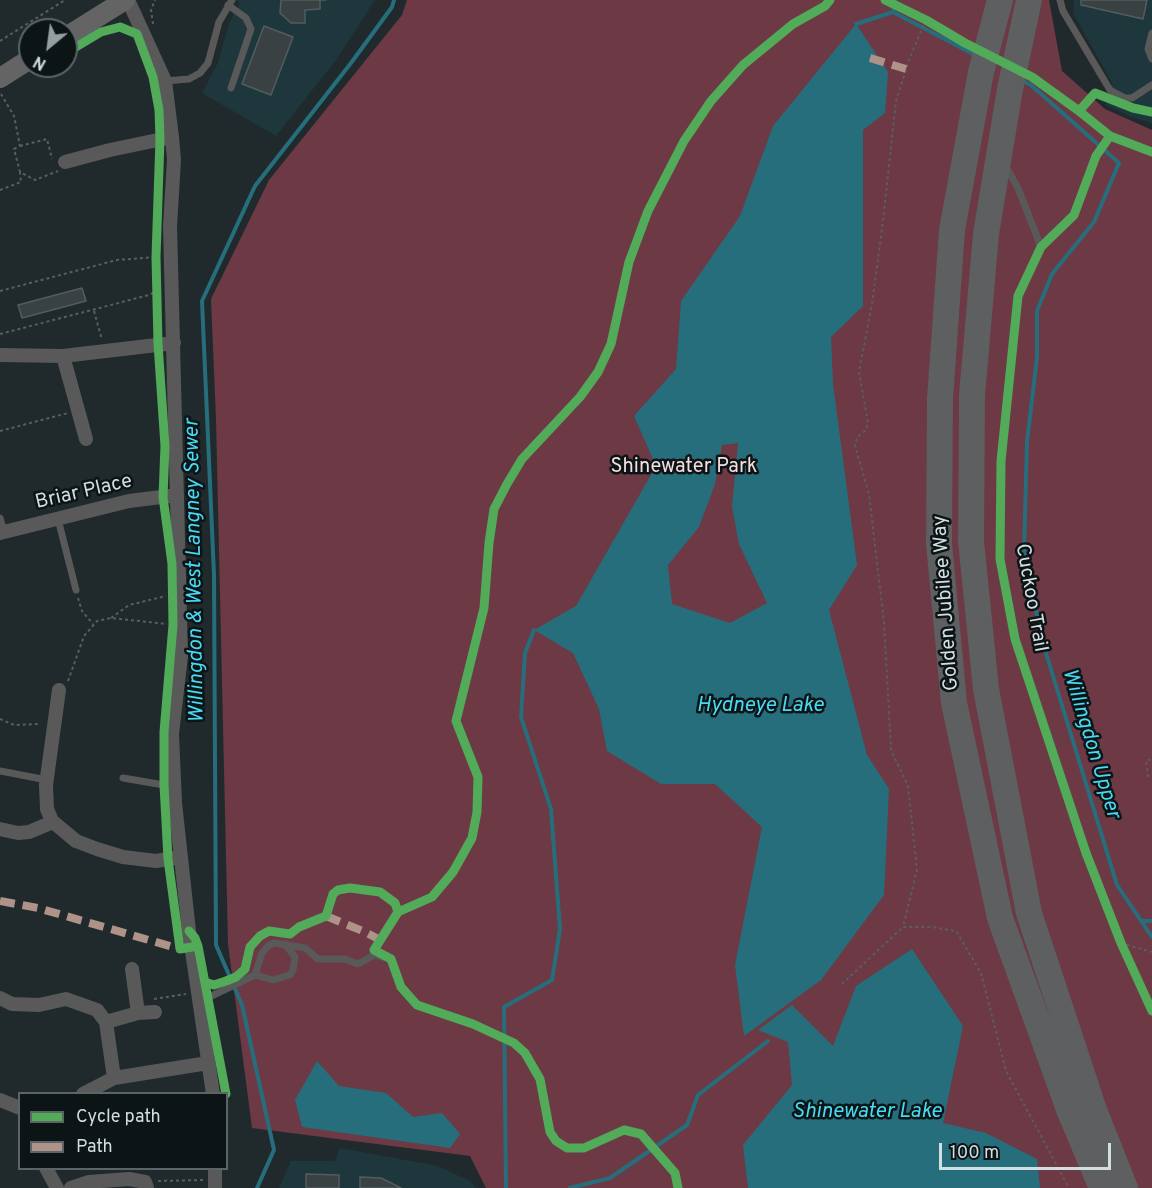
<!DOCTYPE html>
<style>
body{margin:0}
#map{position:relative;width:1152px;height:1188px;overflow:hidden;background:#202a2d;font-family:Overpass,sans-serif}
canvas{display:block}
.legend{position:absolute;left:18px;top:1092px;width:210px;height:78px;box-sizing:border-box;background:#0c1416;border:2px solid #5b6567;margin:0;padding:8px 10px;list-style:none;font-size:18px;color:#d2dee0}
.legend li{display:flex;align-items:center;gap:12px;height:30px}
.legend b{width:30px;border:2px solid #5b6567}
.north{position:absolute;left:18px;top:18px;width:60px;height:60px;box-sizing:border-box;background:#0c1416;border:2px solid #5b6567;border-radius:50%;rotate:209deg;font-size:16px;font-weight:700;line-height:24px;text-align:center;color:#d2dee0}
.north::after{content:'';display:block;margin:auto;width:21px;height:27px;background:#949fa1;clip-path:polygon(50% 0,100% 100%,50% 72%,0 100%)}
.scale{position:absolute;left:939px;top:1143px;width:172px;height:27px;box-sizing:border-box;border:3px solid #d2dee0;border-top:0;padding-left:8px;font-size:18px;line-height:21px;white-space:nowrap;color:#d2dee0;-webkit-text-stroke:4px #0c1416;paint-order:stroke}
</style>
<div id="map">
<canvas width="1152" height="1188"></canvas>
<ul class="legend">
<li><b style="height:8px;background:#51ab58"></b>Cycle path</li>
<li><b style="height:8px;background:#af9288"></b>Path</li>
</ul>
<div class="north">N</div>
<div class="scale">100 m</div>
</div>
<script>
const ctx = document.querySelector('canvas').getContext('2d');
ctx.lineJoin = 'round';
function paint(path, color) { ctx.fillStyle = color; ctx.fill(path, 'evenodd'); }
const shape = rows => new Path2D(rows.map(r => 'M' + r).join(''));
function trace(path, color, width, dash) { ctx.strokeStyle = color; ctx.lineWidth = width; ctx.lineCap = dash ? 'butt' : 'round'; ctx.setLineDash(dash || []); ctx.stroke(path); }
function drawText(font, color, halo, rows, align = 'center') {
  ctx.font = font + ' Overpass,sans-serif'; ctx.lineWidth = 5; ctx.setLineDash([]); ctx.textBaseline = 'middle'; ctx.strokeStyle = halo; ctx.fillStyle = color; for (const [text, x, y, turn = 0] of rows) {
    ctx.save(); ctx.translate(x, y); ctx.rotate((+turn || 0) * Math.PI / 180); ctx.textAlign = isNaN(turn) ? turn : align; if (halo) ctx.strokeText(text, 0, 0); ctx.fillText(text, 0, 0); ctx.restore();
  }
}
paint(shape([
 [236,0,375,0,336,60,276,136,202,93,218,63,229,23,240,3],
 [1074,0,1152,0,1152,123,1131,117,1106,105,1112,83,1073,13],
 [340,1148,438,1166,470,1181,476,1188,279,1188,291,1161,335,1161]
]), '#1d373d');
paint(shape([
 [407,0,1049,0,1062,71,1105,109,1152,130,1152,1188,486,1188,470,1156,252,1128,228,944,216,419,211,299,269,180,402,15]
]), '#6c3945');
paint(shape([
 [856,24,888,72,885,113,863,130,863,306,831,337,833,384,857,565,829,610,867,755,889,789,884,895,821,980,744,1036,735,965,762,827,715,784,661,784,607,751,599,709,573,653,534,630,576,606,656,466,634,416,676,369,681,301,740,216,773,126],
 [738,443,732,507,739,544,767,603,730,623,672,604,668,565,699,527,715,484,722,445],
 [912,949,963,1026,943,1123,986,1133,1037,1159,1040,1188,748,1188,743,1145,792,1085,788,1042,758,1030,792,1005,833,1046,856,986],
 [317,1061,339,1086,386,1093,413,1117,442,1113,460,1134,450,1148,302,1127,295,1100]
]), '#276e7c');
trace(shape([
 [893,12,975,55],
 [893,12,895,0],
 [856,24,893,12],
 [1021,80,1031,85,1119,163,1094,222,1052,274,1037,311,1037,357,1027,442,1024,552,1042,640,1117,885,1152,937],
 [1141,921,1152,921],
 [257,1188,274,1150,242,1005,216,945,214,575,202,301,255,186,351,63,392,7,394,0],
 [506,1188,504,1007,552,980,560,929,551,809,521,717,525,653,534,630],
 [570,1188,610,1178,687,1125,698,1095,768,1041]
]), '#276e7c', 4);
const building = shape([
 [281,0,326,0,320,0,320,9,305,10,305,23,291,23,280,13,281,0],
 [1081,0,1147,0,1143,19,1081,5,1081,0],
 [264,26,293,37,271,95,242,84,264,26],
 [82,288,86,301,22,318,18,305,82,288],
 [306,1174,339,1175,339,1188,306,1188,306,1174],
 [360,1177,381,1178,401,1188,360,1188,360,1177]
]);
paint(building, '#394143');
trace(building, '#535c5e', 1.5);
trace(shape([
 [926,20,910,57,896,101,883,221,872,304,859,372,868,423,865,431,857,437,855,446,869,494,884,622,891,750,908,786,917,870,903,927,931,927,956,931,981,973,1006,1071,1069,1188],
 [153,24,151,10,155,0],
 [0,41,65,0],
 [1,94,14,116,20,146,14,149,20,172,35,180,58,171],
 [20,146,47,139,52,159],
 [159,186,160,153],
 [0,190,21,182,20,172],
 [157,240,158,333],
 [0,291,117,260,156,257],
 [94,311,102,340],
 [0,334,149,295,158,290],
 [159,357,160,381],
 [0,431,68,413],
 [78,598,82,611,93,624],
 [111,618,129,605,166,596],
 [68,681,84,636,97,621,111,618,167,624],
 [0,719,14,725,40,724],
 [1148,777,1146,761,1152,759],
 [1121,943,1152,952],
 [842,984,903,927],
 [154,999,186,994],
 [158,1181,203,1180]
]), '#5b5d5e', 2, [3, 3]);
trace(shape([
 [1060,0,1063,11,1110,90,1125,98,1132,98,1152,85],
 [228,5,246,18,251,29,231,88],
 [1152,33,1148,49,1152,59],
 [165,81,189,79,200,73,208,63,219,22,232,0],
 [1006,167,1018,188,1041,247],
 [0,518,4,532],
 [58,519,76,590],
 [0,771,47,780],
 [123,778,164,785,174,784],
 [255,975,262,953,268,946,274,943,305,948,318,959,345,959,358,964,374,955,391,959],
 [199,1002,255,975,273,980,290,975,293,970,295,957,285,944]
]), '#5a595a', 7);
trace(shape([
 [128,0,165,81,172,137,174,160,170,226,181,656,172,734,175,803,189,931,213,1094],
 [65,162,110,150,172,137],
 [0,355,63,356,174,343],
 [63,356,86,439],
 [0,533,129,501,177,495],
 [59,690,46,785,47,809,52,821,76,841,97,849,123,857,156,861,181,857],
 [0,829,18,833,29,832,53,822],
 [132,969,138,1013],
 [0,998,12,1004,39,1005,66,999,97,1010,106,1022,114,1078],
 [106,1022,138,1013,155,1012],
 [83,1094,114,1078,208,1063],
 [0,1100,20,1108],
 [46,1168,57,1188],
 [71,1188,89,1182,129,1179,145,1182,147,1188],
 [215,1188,215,1168]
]), '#5a595a', 14);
trace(shape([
 [66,37,125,0],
 [0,78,30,59]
]), '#656464', 20);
trace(shape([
 [1000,0,981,72,952,230,940,399,939,543,954,703,1000,918,1070,1112,1102,1188],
 [1029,0,1010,89,986,234,972,395,971,541,986,689,1029,913,1094,1110,1125,1188]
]), '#5d5f60', 26);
trace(shape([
 [870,58,906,69],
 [0,901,38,908,180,949],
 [326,916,365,932,380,940]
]), '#af9288', 8, [15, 8]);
trace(shape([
 [885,0,926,20,965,43,1032,77,1079,111,1110,136,1152,152],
 [66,53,101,32,120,27,137,34,153,77,159,110,160,139,156,257,158,344,165,446,163,497,172,564,173,625,164,732,164,785,168,859,180,949,198,946],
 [1079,111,1095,93,1133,108,1152,112],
 [1110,136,1096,156,1074,215,1041,247,1018,296,1001,461,1000,559,1015,639,1086,853,1121,943,1152,1011],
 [189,931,195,938,198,946,226,1094],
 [205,982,214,985,226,981,236,977,245,969,250,947,260,936,269,931,290,934,299,927,326,916,333,894,338,890,350,888,380,892,395,903,398,912],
 [678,1188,675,1173,641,1134,624,1130,584,1148,567,1148,556,1141,550,1132,540,1079,525,1053,514,1043,473,1024,417,1005,401,987,391,959,374,950,398,912,432,897,453,872,472,838,477,812,478,777,456,721,484,608,489,543,494,509,507,484,522,459,580,397,598,372,611,344,629,262,648,211,684,141,711,101,743,65,793,24,825,6,830,0]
]), '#51ab58', 9);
drawText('20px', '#f4dee1', '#0c1416', [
 ["Shinewater Park",684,468]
]);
drawText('20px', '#d2dee0', '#0c1416', [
 ["Briar Place",84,493,-13],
 ["Cuckoo Trail",1030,598,80],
 ["Golden Jubilee Way",947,603,-94]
]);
drawText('italic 21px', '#47daf4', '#0c1416', [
 ["Willingdon & West Langney Sewer",196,571,-91],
 ["Hydneye Lake",760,707],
 ["Willingdon Upper",1090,744,73],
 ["Shinewater Lake",867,1113]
]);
</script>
